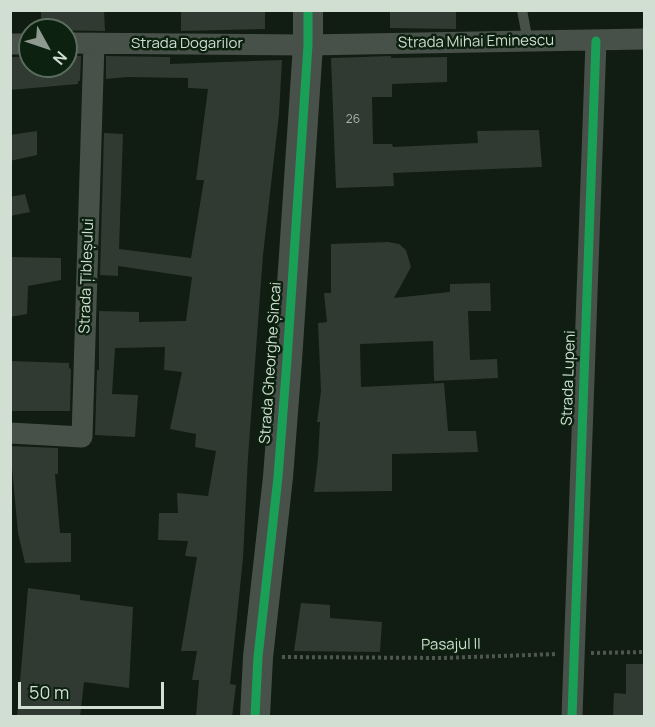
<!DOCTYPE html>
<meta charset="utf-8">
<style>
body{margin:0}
#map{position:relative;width:655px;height:727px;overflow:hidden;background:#111c12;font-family:Manrope,sans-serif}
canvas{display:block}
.frame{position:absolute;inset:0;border:12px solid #d1ded2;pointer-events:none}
.north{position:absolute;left:18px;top:18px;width:60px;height:60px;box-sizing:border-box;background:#0c210f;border:2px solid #5b6d5d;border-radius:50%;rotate:130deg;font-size:16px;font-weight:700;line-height:24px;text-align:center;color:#d1ded2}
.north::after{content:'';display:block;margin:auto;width:21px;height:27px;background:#8e9a8f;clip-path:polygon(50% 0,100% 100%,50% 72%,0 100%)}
.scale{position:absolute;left:18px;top:682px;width:146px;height:27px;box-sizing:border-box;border:3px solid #d1ded2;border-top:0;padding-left:8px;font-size:18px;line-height:21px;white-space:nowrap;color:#d1ded2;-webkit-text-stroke:4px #0c210f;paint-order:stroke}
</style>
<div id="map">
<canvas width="655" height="727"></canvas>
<div class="frame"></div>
<div class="north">N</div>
<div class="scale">50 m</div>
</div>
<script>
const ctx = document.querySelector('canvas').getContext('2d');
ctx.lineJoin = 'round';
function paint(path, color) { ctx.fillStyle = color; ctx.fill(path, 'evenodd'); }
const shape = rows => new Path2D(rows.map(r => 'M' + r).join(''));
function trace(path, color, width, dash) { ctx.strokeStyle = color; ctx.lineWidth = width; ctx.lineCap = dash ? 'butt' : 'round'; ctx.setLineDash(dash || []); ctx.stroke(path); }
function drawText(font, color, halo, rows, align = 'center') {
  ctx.font = font + ' Manrope,sans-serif'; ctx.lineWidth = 5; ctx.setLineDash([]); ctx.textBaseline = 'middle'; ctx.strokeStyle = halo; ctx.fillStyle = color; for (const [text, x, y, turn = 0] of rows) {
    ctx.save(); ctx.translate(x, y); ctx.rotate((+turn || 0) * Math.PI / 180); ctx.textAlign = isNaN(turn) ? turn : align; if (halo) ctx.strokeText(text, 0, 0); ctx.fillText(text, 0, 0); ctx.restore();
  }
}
paint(shape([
 [41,10,104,10,105,31,41,30],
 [181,10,265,10,265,29,181,31],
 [390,10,456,10,456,29,390,28],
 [66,56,81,56,80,81,78,81,78,84,10,90,10,57,30,57,30,66,66,66],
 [106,56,170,57,170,64,282,60,279,114,263,255,248,457,243,558,230,684,236,685,232,717,196,717,199,680,192,680,197,651,181,651,197,557,185,556,188,541,158,540,159,513,178,513,177,493,208,496,216,451,195,447,196,434,170,429,182,372,164,370,165,347,115,348,112,394,138,395,135,437,95,435,97,370,99,370,99,311,139,312,139,322,186,321,192,277,118,266,118,276,100,275,104,133,123,134,119,249,191,258,204,180,196,180,208,89,188,88,188,78,128,77,106,79],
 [391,56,391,58,447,57,447,82,392,84,392,97,372,97,373,144,392,144,393,147,478,143,477,131,539,130,542,167,393,173,394,186,336,188,331,58],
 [37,131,37,155,10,161,10,135],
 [25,194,30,212,10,216,10,197],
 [388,242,399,244,406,250,411,267,394,298,450,292,450,284,490,283,491,311,468,311,470,360,497,359,498,378,434,381,433,341,360,344,361,387,444,383,448,431,476,431,478,452,392,454,392,491,314,492,318,458,320,422,317,422,321,391,318,323,327,322,324,293,331,293,331,244],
 [10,257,61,258,61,280,28,286,27,314,10,317],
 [10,361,69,363,69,368,71,369,70,411,10,411],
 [10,446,58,448,58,474,55,474,60,533,71,533,71,562,25,563,18,533],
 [28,588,80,595,80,600,133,607,129,688,84,682,80,717,17,717],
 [301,603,330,605,330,618,382,622,380,652,294,651],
 [626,664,645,664,645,717,613,717,614,693,626,694]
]), '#303a32');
trace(shape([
 [591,653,644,652],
 [282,657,443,658,557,654]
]), '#4e574f', 4, [3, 3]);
trace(shape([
 [522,10,528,42]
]), '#485149', 10);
trace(shape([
 [66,43,308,45,644,39],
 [10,44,30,44],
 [10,433,82,437,94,43],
 [572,716,596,41]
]), '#485149', 21);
trace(shape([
 [255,716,258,657,278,477,287,360,308,45,308,10]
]), '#485149', 30);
trace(shape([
 [255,716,258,657,278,477,287,360,308,45,308,10],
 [572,716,596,41]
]), '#1a9f57', 9);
drawText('12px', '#a9b5aa', null, [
 ["26",353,120]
]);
drawText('15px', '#d1ded2', '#0c210f', [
 ["Strada Mihai Eminescu",476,42,-1],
 ["Strada Dogarilor",187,44],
 ["Strada Țibleșului",87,276,-88],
 ["Strada Gheorghe Șincai",271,363,-86],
 ["Strada Lupeni",569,378,-88],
 ["Pasajul II",451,645,-1]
]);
</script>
